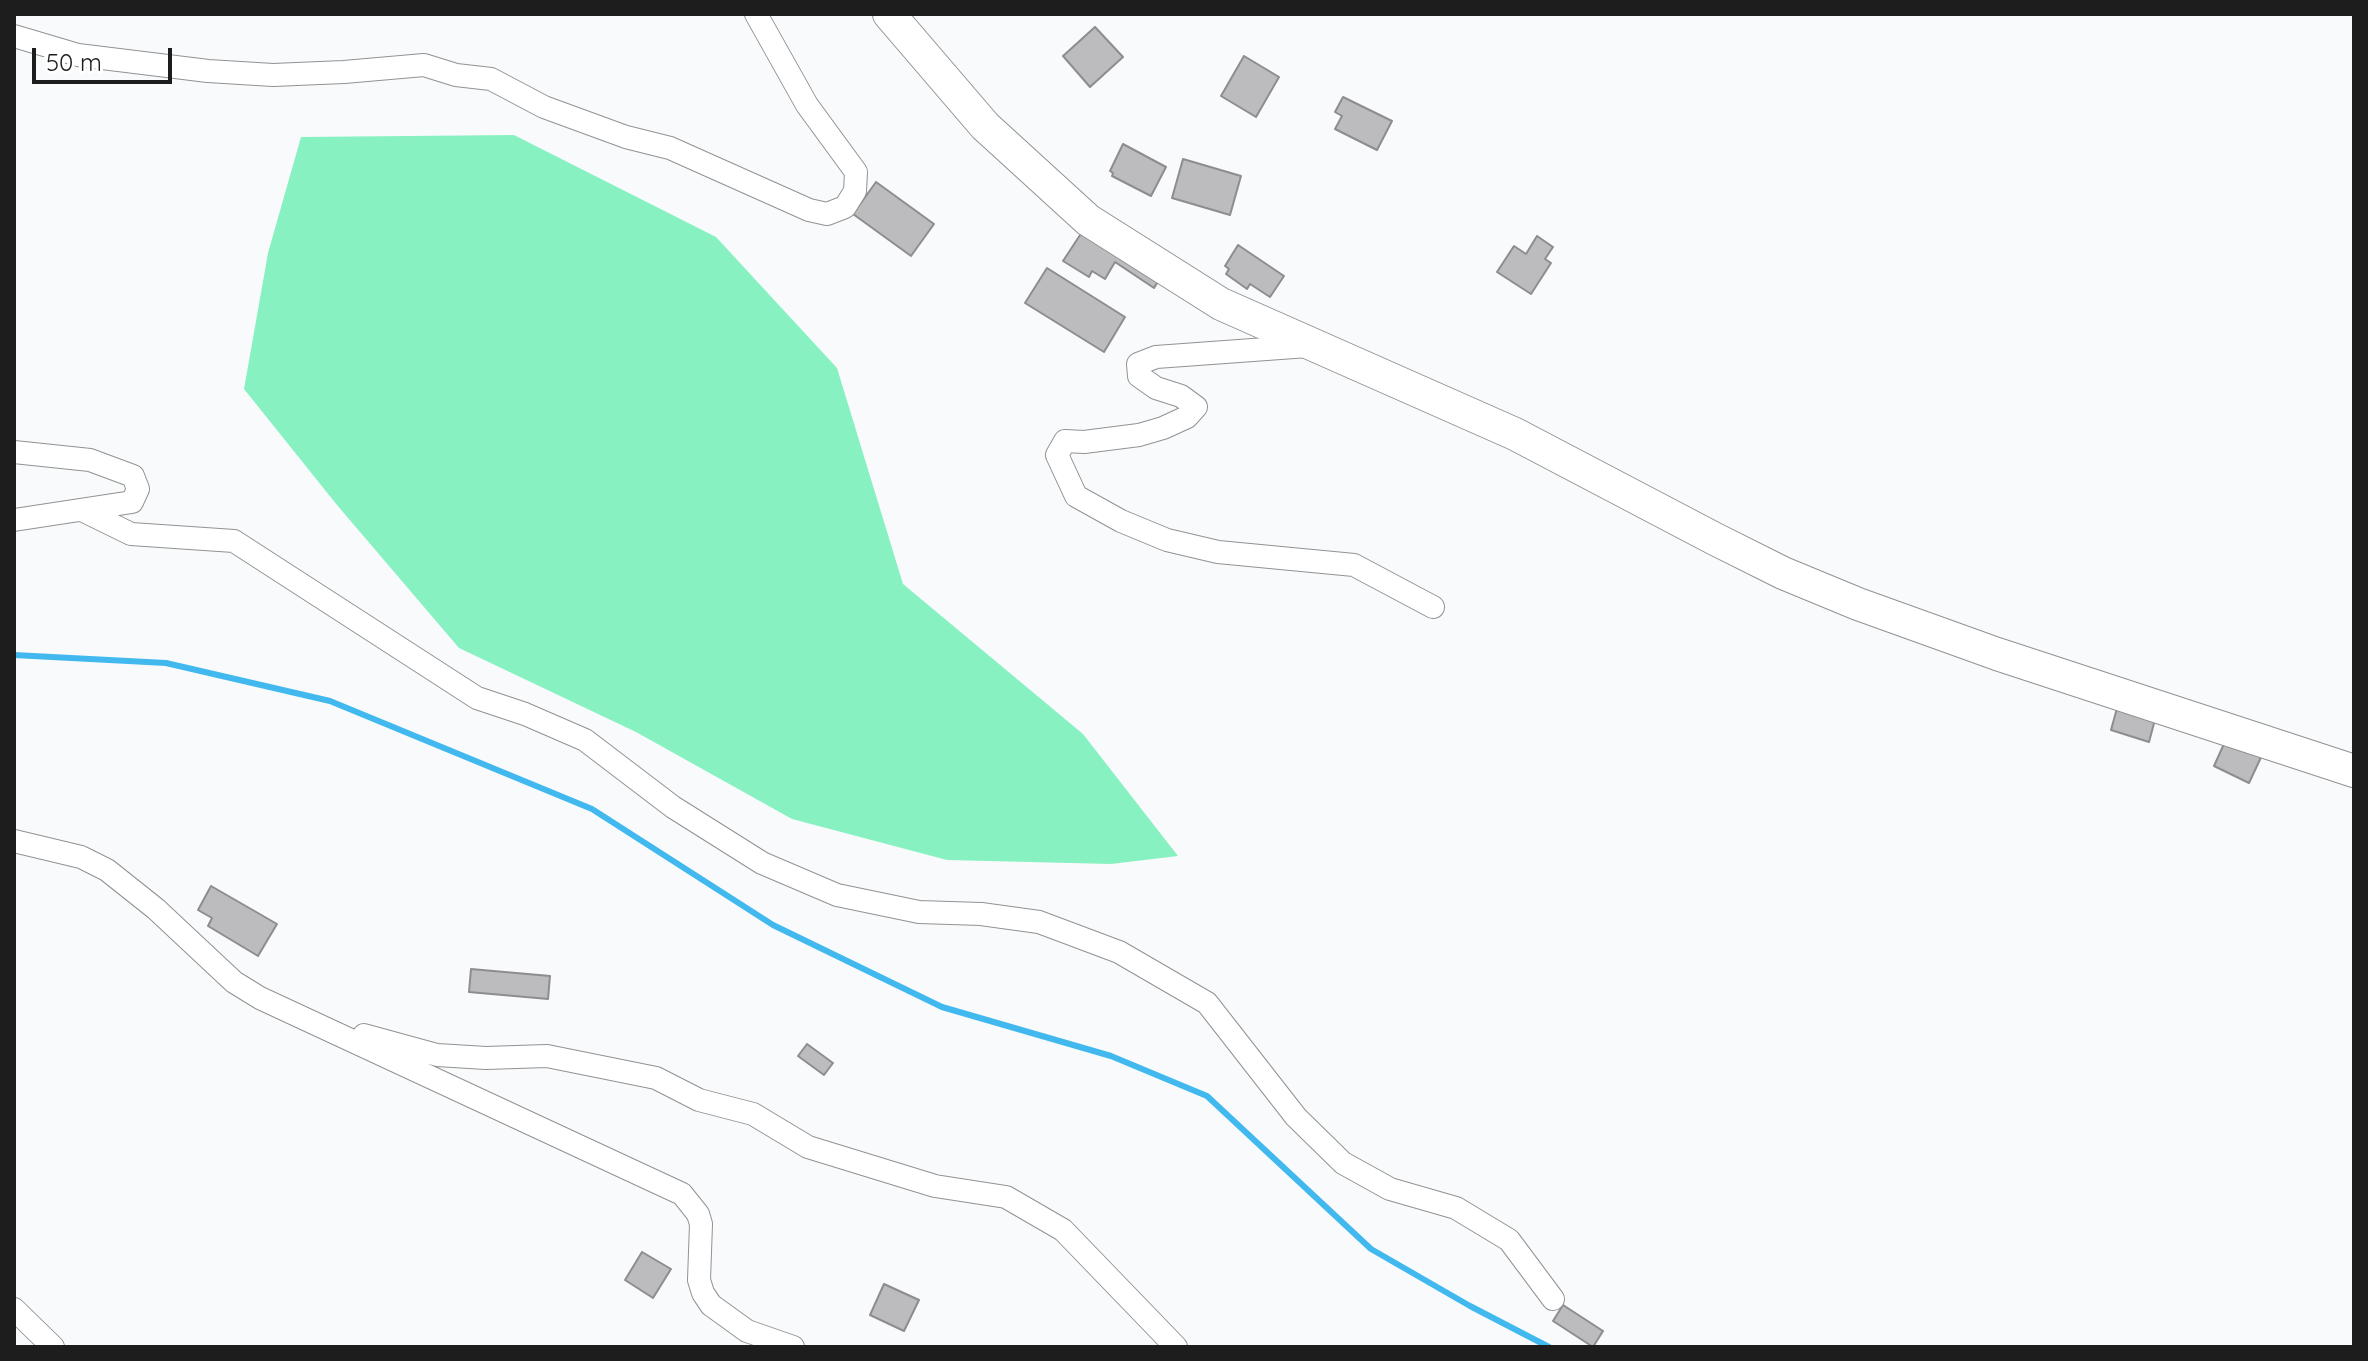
<!DOCTYPE html>
<style>
body{margin:0}
#map{position:relative;width:2368px;height:1361px;overflow:hidden;background:#f9fafc;font-family:Quicksand,sans-serif}
canvas{display:block}
.frame{position:absolute;inset:0;border:16px solid #1d1d1e;pointer-events:none}
.scale{position:absolute;left:32px;top:48px;width:140px;height:36px;box-sizing:border-box;border:4px solid #1d1d1e;border-top:0;padding-left:10px;font-size:24px;line-height:28px;white-space:nowrap;color:#1d1d1e;-webkit-text-stroke:6px #fff;paint-order:stroke}
</style>
<div id="map">
<canvas width="2368" height="1361"></canvas>
<div class="frame"></div>
<div class="scale">50 m</div>
</div>
<script>
const ctx = document.querySelector('canvas').getContext('2d');
ctx.lineJoin = 'round';
function paint(path, color) { ctx.fillStyle = color; ctx.fill(path, 'evenodd'); }
const shape = rows => new Path2D(rows.map(r => 'M' + r).join(''));
function trace(path, color, width, dash) { ctx.strokeStyle = color; ctx.lineWidth = width; ctx.lineCap = dash ? 'butt' : 'round'; ctx.setLineDash(dash || []); ctx.stroke(path); }
paint(shape([
 [514,135,716,237,837,368,903,584,1083,734,1178,856,1111,864,947,860,792,819,636,732,459,648,337,505,244,389,268,253,301,137]
]), '#88f1c2');
trace(shape([
 [14,655,166,663,330,701,592,809,773,925,942,1007,1111,1056,1207,1096,1371,1249,1470,1306,1549,1347]
]), '#42b9ee', 6);
const building = shape([
 [1095,27,1123,57,1090,87,1063,56,1095,27],
 [1244,56,1279,77,1256,117,1221,96,1244,56],
 [1343,97,1392,121,1377,150,1335,129,1342,116,1335,112,1343,97],
 [1123,144,1166,167,1151,196,1112,176,1113,173,1110,171,1123,144],
 [1183,159,1241,176,1230,215,1172,198,1183,159],
 [876,182,934,224,911,256,853,214,876,182],
 [1086,226,1162,275,1154,288,1115,262,1105,279,1092,271,1089,277,1063,261,1086,226],
 [1537,236,1553,247,1545,259,1551,263,1531,294,1497,272,1514,246,1526,254,1537,236],
 [1238,245,1284,276,1270,297,1250,284,1247,289,1226,274,1229,269,1225,266,1238,245],
 [1047,268,1125,317,1104,352,1025,303,1047,268],
 [2119,701,2157,712,2149,742,2111,730,2119,701],
 [2228,735,2264,751,2249,783,2214,766,2228,735],
 [211,886,277,924,258,956,208,926,212,918,198,910,211,886],
 [471,969,550,976,548,999,469,992,471,969],
 [807,1044,833,1063,824,1075,798,1056,807,1044],
 [642,1252,671,1269,653,1298,625,1280,642,1252],
 [884,1284,919,1300,904,1331,870,1315,884,1284],
 [1563,1305,1603,1331,1593,1347,1553,1321,1563,1305]
]);
paint(building, '#bcbcbe');
trace(building, '#8d8d8f', 2);
const street = shape([
 [14,36,78,55,208,71,273,75,344,72,424,65,456,75,491,79,544,107,626,137,670,148,809,210,827,214,845,207,855,191,856,172,807,105,756,14],
 [1308,346,1156,357,1138,364,1139,376,1156,388,1181,396,1196,407,1187,417,1163,428,1139,435,1084,442,1065,441,1057,455,1076,496,1121,521,1167,540,1218,552,1354,565,1433,607],
 [14,452,90,460,133,476,138,489,132,502,14,520],
 [82,510,131,534,234,541,477,698,525,714,585,740,673,807,762,863,837,895,919,912,981,914,1039,922,1119,952,1207,1003,1296,1117,1343,1163,1390,1189,1456,1208,1509,1240,1553,1299],
 [14,841,81,857,107,870,156,909,234,982,260,998,682,1194,698,1214,701,1224,699,1280,703,1293,711,1305,747,1331,793,1347],
 [364,1035,437,1055,486,1058,547,1056,656,1078,699,1100,753,1114,808,1147,935,1186,1006,1197,1063,1230,1176,1347],
 [14,1309,53,1347]
]);
const secondary = shape([
 [889,14,985,126,1088,220,1221,304,1515,434,1715,539,1783,573,1858,604,1997,654,2354,771]
]);
trace(street, '#919293', 24);
trace(secondary, '#919293', 34);
trace(street, '#fff', 22);
trace(secondary, '#fff', 32);
</script>
